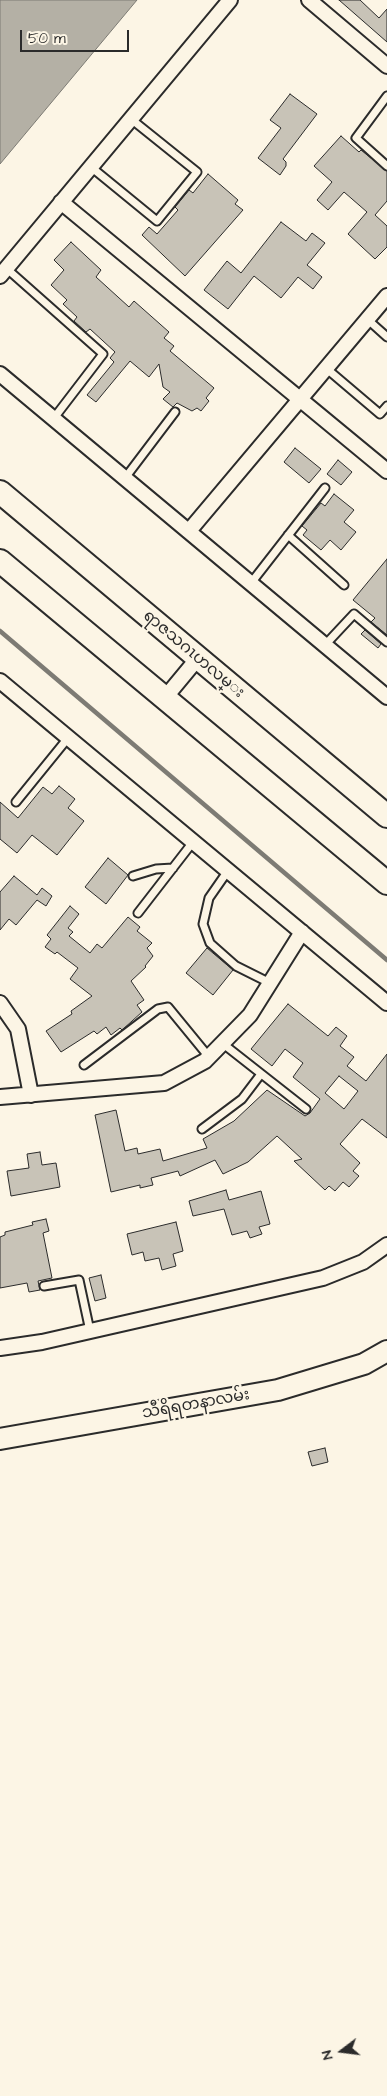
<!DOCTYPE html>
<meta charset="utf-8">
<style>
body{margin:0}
#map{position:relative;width:387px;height:2096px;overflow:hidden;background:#fcf5e5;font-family:"Architects Daughter",sans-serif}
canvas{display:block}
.north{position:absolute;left:317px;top:2026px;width:50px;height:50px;-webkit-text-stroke:4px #fcf5e5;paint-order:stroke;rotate:255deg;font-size:14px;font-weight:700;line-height:20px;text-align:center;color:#2b2b2b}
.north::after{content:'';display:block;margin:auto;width:18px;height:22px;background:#2b2b2b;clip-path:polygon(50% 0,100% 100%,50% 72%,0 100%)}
.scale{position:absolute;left:20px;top:30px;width:109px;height:22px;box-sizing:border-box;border:2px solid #2b2b2b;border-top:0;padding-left:6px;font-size:15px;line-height:18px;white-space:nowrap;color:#2b2b2b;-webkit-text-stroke:4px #fcf5e5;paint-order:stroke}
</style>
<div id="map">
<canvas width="387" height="2096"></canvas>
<div class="north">N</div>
<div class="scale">50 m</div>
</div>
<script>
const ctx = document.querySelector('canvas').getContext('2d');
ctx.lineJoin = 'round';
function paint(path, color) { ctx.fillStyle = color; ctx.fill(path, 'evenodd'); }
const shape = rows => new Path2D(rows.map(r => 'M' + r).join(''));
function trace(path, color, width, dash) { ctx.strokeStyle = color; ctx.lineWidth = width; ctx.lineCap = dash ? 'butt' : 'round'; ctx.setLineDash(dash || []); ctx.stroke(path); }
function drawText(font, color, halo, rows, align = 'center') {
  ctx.font = font + ' "Architects Daughter","Noto Sans Myanmar",sans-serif'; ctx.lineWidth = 4.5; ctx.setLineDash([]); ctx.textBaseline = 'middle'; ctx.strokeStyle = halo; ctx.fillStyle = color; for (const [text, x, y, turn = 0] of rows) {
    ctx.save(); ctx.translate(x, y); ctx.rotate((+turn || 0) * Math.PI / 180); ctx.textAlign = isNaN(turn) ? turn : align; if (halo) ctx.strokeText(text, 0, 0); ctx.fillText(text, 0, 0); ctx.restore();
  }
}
const water = shape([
 [0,0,137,0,0,164,0,0]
]);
paint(water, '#b4b0a5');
trace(water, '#7d7b74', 1);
trace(shape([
 [0,631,387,960]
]), '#7d7b74', 4.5);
const building = shape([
 [339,0,360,0,379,18,387,9,387,42,339,0],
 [290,94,317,114,283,159,286,162,286,166,280,175,258,158,281,128,270,120,290,94],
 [341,136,359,152,361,150,387,171,387,201,375,215,387,226,387,247,375,259,348,234,367,212,344,192,328,210,317,200,332,182,314,166,341,136],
 [208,174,238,200,235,204,243,210,185,276,142,235,149,227,157,234,178,210,175,207,189,190,193,193,208,174],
 [281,222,306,241,312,233,325,243,307,265,322,277,313,289,298,277,281,298,254,276,228,309,204,290,227,261,241,273,281,222],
 [71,242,101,270,96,277,129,307,134,301,169,332,164,338,174,346,170,351,214,388,206,398,209,401,201,411,197,408,192,411,177,403,173,407,163,399,170,392,163,387,159,364,149,377,130,361,96,402,87,395,114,362,110,358,115,352,90,329,86,332,74,321,77,317,63,304,67,300,51,285,64,270,54,260,71,242],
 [295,448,321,469,309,483,284,462,295,448],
 [338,460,352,472,341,485,327,474,338,460],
 [334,494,354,510,344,522,356,532,341,550,330,540,321,550,303,535,307,530,302,526,321,503,325,506,334,494],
 [387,559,387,635,371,622,375,618,353,600,387,559],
 [365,630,381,644,378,648,361,634,365,630],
 [59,786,75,799,68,808,84,821,57,855,32,835,17,853,0,839,0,802,18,818,43,787,52,794,59,786],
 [108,858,128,875,106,904,85,887,108,858],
 [14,876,37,895,42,888,52,896,46,906,37,900,16,925,9,919,0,930,0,892,14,876],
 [70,906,79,914,68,928,73,932,69,936,90,953,97,944,102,948,128,917,140,927,137,931,152,943,147,948,153,956,145,966,146,967,131,981,144,1000,137,1005,142,1012,122,1030,120,1028,111,1035,106,1027,97,1034,94,1031,61,1052,46,1031,72,1014,71,1011,92,996,70,979,78,968,57,952,55,954,45,947,51,939,47,935,70,906],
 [207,948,233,970,213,995,186,973,207,948],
 [288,1004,328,1036,336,1027,347,1036,340,1046,354,1057,347,1066,366,1081,387,1054,387,1138,362,1119,340,1144,360,1163,353,1171,359,1176,349,1187,343,1182,335,1191,329,1186,325,1190,294,1161,302,1159,277,1136,248,1162,223,1174,215,1160,180,1176,178,1171,151,1178,153,1185,140,1188,140,1185,111,1192,95,1115,116,1110,125,1151,137,1148,138,1154,160,1149,163,1161,207,1148,203,1139,234,1121,267,1090,305,1116,310,1113,320,1099,293,1077,303,1063,285,1049,272,1066,251,1049,288,1004],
 [339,1076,358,1091,344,1109,325,1093,339,1076],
 [40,1152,42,1165,56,1163,60,1187,11,1196,7,1171,29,1168,27,1154,40,1152],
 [226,1190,229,1200,261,1191,270,1224,259,1227,262,1234,250,1238,247,1231,232,1235,224,1209,193,1216,189,1201,226,1190],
 [46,1219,49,1231,43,1233,52,1278,38,1281,40,1290,29,1292,27,1283,0,1288,0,1237,5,1235,5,1232,33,1225,32,1222,46,1219],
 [176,1222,183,1251,173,1254,176,1266,162,1270,159,1258,145,1261,143,1252,132,1255,127,1234,176,1222],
 [101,1275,106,1298,95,1301,89,1278,101,1275],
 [325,1448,328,1462,312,1466,308,1452,325,1448]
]);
paint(building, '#c8c3b7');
trace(building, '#2b2b2b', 1);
const service = shape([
 [387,96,356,138,387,166],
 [91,167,157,221,197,172,131,119],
 [6,268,103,354,54,418],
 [367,319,387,337],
 [327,369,380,414,387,406],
 [125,478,175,412],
 [288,535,344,585],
 [251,583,325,488],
 [325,645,354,614,387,642],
 [16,802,68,738],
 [225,875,209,898,203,924,210,943,236,966,270,983],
 [133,876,156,869,173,868],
 [138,913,193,842],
 [222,1043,306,1109],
 [84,1065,158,1009,168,1007,209,1057],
 [202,1129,242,1099,261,1074],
 [44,1286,79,1280,90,1331]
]);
const minor = shape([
 [309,0,387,66],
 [61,202,387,471],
 [0,276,230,0],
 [0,374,387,697],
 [189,531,387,296],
 [0,681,387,1003],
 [164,699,198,658],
 [0,1003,18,1029,31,1095],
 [0,1097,164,1083,205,1061,250,1015,302,932],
 [0,1348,42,1342,323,1278,363,1262,387,1245]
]);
const secondary = shape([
 [0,1439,278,1390,364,1364,387,1351]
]);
const primary = shape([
 [0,492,387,816],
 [0,561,387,883]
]);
trace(service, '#2b2b2b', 11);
trace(minor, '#2b2b2b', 18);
trace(secondary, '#2b2b2b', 24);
trace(primary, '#2b2b2b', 26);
trace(service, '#fcf5e5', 7);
trace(minor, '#fcf5e5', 14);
trace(secondary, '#fcf5e5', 20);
trace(primary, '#fcf5e5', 22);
drawText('16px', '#2b2b2b', '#fcf5e5', [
 ["ရာဇသဂၤဟလမ္း",193,655,40],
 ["သီရိရတနာလမ်း",196,1405,-10]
]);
</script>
